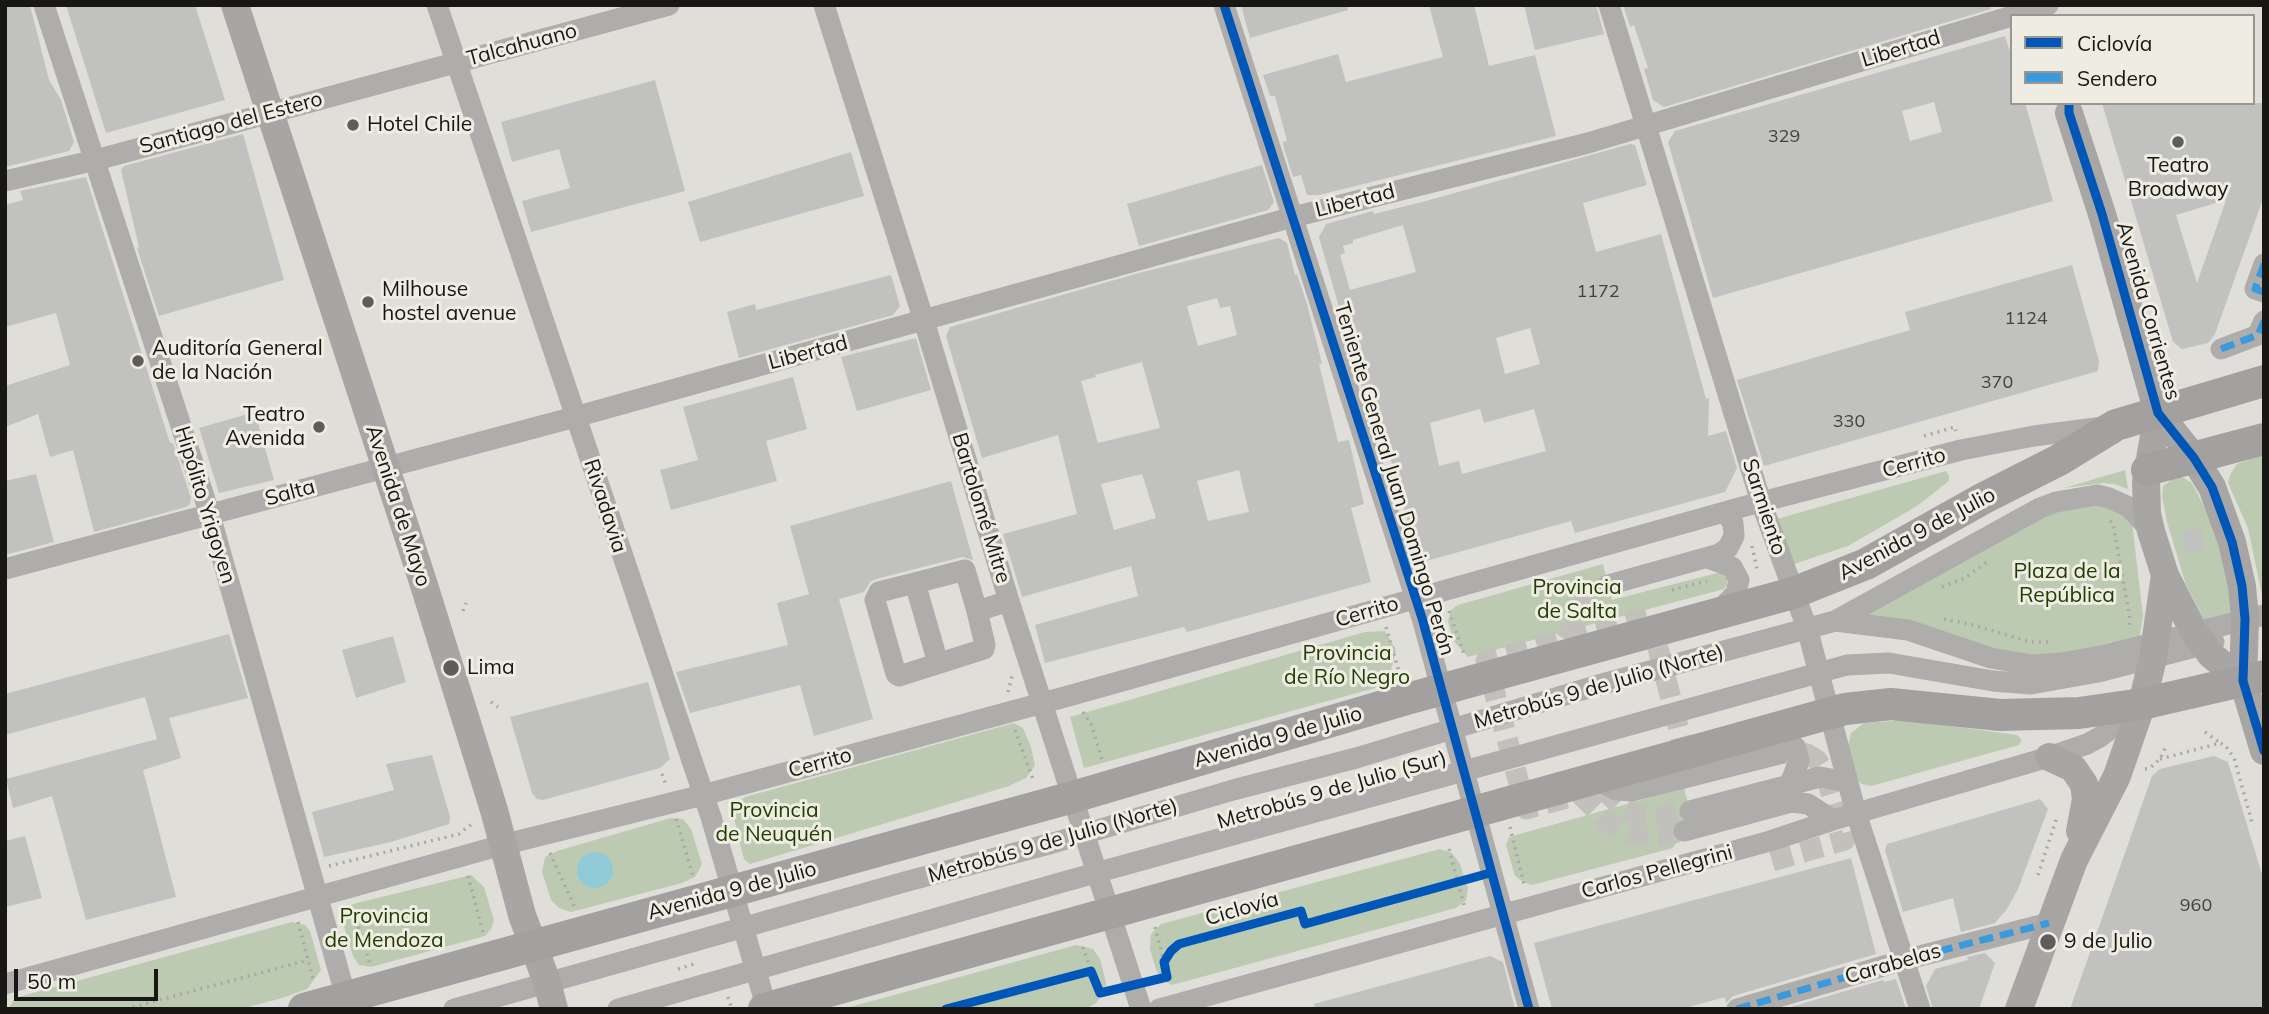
<!DOCTYPE html>
<meta charset="utf-8">
<style>
body{margin:0}
#map{position:relative;width:2269px;height:1014px;overflow:hidden;background:#dfded9;font-family:Mulish,sans-serif}
canvas{display:block}
.frame{position:absolute;inset:0;border:7px solid #181714;pointer-events:none}
.legend{position:absolute;left:2010px;top:14px;width:245px;height:91px;box-sizing:border-box;background:#efece3;border:2px solid #999790;margin:0;padding:9px 12px;list-style:none;font-size:21px;color:#181714}
.legend li{display:flex;align-items:center;gap:14px;height:35px}
.legend b{width:35px;border:2px solid #999790}
.scale{position:absolute;left:14px;top:969px;width:144px;height:32px;box-sizing:border-box;border:4px solid #181714;border-top:0;padding-left:9px;font-size:21px;line-height:24px;white-space:nowrap;color:#181714;-webkit-text-stroke:5px #efece3;paint-order:stroke}
</style>
<div id="map">
<canvas width="2269" height="1014"></canvas>
<div class="frame"></div>
<ul class="legend">
<li><b style="height:9px;background:#0057b8"></b>Ciclovía</li>
<li><b style="height:9px;background:#3b9ade"></b>Sendero</li>
</ul>
<div class="scale">50 m</div>
</div>
<script>
const ctx = document.querySelector('canvas').getContext('2d');
ctx.lineJoin = 'round';
function paint(path, color) { ctx.fillStyle = color; ctx.fill(path, 'evenodd'); }
const shape = rows => new Path2D(rows.map(r => 'M' + r).join(''));
function trace(path, color, width, dash) { ctx.strokeStyle = color; ctx.lineWidth = width; ctx.lineCap = dash ? 'butt' : 'round'; ctx.setLineDash(dash || []); ctx.stroke(path); }
function drawText(font, color, halo, rows, align = 'center') {
  ctx.font = font + ' Mulish,sans-serif'; ctx.lineWidth = 6; ctx.setLineDash([]); ctx.textBaseline = 'middle'; ctx.strokeStyle = halo; ctx.fillStyle = color; for (const [text, x, y, turn = 0] of rows) {
    ctx.save(); ctx.translate(x, y); ctx.rotate((+turn || 0) * Math.PI / 180); ctx.textAlign = isNaN(turn) ? turn : align; if (halo) ctx.strokeText(text, 0, 0); ctx.fillText(text, 0, 0); ctx.restore();
  }
}
paint(shape([
 [2264,454,2264,605,2248,528,2228,483,2230,475,2237,464],
 [2125,470,2128,489,2114,484,2104,483,2064,488],
 [1946,471,1949,476,1949,481,1917,506,1848,546,1794,564,1777,519],
 [2176,477,2182,477,2192,483,2217,532,2228,577,2231,617,2205,623,2185,582,2167,522,2162,496,2163,486],
 [2090,503,2118,511,2132,522,2143,616,2140,635,2135,641,2030,658,1860,615,2040,516],
 [1603,564,1612,600,1721,572,1727,579,1727,585,1724,589,1468,657,1453,640,1448,621,1451,610,1458,605],
 [1385,631,1396,650,1390,674,1375,688,1084,768,1070,717,1365,632],
 [1905,720,2017,735,2022,740,2019,745,1871,786,1862,784,1858,781,1848,746,1851,733,1864,723],
 [1014,723,1023,728,1031,747,1035,766,1026,778,1009,786,750,864,744,859,733,814,737,804,745,797],
 [1684,788,1690,811,1686,838,1677,841,1673,848,1532,885,1523,882,1515,876,1506,845,1509,837],
 [671,818,683,819,691,829,702,864,695,877,682,883,571,912,559,908,551,900,542,872,545,857,557,851],
 [1440,849,1452,853,1460,864,1468,888,1466,900,1456,908,1172,985,1161,979,1156,969,1150,949,1151,934,1161,924],
 [471,875,484,887,494,920,491,929,485,936,371,967,359,965,353,956,342,920,346,911,353,904],
 [292,922,305,925,310,931,321,970,307,989,282,998,241,1009,8,1009,15,998],
 [1076,945,1093,949,1100,959,1106,982,1105,991,1096,1003,1086,1009,843,1009]
]), '#bdcab2');
paint(shape([
 '577 870a18 18 0 1 1 36 0a18 18 0 1 1-36 0Z'
]), '#90cad6');
paint(shape([
 [5,5,30,5,49,80,61,100,74,142,69,151,5,167],
 [66,5,195,5,225,100,106,133],
 [1241,5,1347,5,1348,10,1250,38],
 [1429,5,1474,5,1489,66,1535,55,1556,136,1319,195,1307,195,1301,175,1293,177,1284,149,1283,142,1287,141,1275,96,1270,96,1263,75,1338,54,1346,82,1443,57],
 [1524,5,1596,5,1604,34,1535,50],
 [1623,5,1990,5,1991,9,1664,107,1653,100,1644,69,1648,68,1634,25,1630,27],
 [2005,36,2012,58,2012,103,2025,103,2053,201,1713,298,1668,142,1675,131],
 [1934,102,1942,132,1910,141,1902,111],
 [655,80,685,191,531,232,522,201,570,188,559,149,512,162,501,122],
 [2102,103,2264,103,2264,196,2215,334,2208,343,2182,349,2173,342],
 [2226,200,2211,243,2197,283,2176,215],
 [243,134,284,280,159,316,137,248,139,247,121,170,124,166],
 [1630,144,1635,145,1647,185,1583,203,1596,252,1661,234,1706,399,1709,398,1708,436,1726,431,1737,468,1725,492,1575,533,1571,521,1419,563,1388,450,1371,396,1365,398,1319,237,1326,224,1373,211,1374,214,1426,201],
 [1403,225,1416,272,1350,290,1340,255,1345,253,1343,246,1353,243,1353,240],
 [1530,328,1540,364,1505,374,1496,338],
 [1480,409,1484,423,1534,409,1546,451,1462,474,1459,461,1439,466,1430,423],
 [851,152,864,196,700,242,688,202],
 [1262,165,1274,202,1268,210,1139,246,1127,204],
 [86,177,170,443,173,443,191,498,190,504,186,507,94,532,73,450,50,457,38,414,5,427,5,386,70,365,56,313,5,327,5,205,23,200,20,191],
 [1279,238,1287,243,1295,275,1297,274,1307,304,1322,363,1319,364,1338,442,1349,440,1364,504,1351,508,1371,582,1187,632,1184,627,1045,663,1035,625,1138,596,1131,566,1022,597,1003,534,1077,514,1058,435,982,458,946,336,950,327,1139,273],
 [1217,298,1220,308,1230,306,1237,335,1198,346,1187,306],
 [1142,362,1160,428,1098,443,1081,381,1096,377,1095,375],
 [1239,470,1249,512,1208,521,1197,481],
 [1142,474,1156,518,1114,530,1101,484],
 [2072,265,2099,361,2098,371,1764,466,1737,380,1910,330,1905,312],
 [891,275,900,306,893,315,739,358,727,312,755,304,756,310],
 [916,338,931,390,857,411,841,357],
 [793,377,807,429,766,441,777,481,671,510,660,470,698,460,683,407],
 [255,412,274,480,219,493,199,428],
 [36,474,54,542,5,555,5,481],
 [951,481,973,560,962,557,876,579,870,582,864,592,839,599,873,719,814,736,800,685,690,713,676,672,788,645,777,603,809,594,790,526],
 [2201,528,2205,549,2186,553,2181,533],
 [229,634,248,698,169,718,181,758,143,770,176,897,86,920,52,796,13,808,6,779,157,739,145,697,5,735,5,694],
 [393,636,406,682,356,698,342,650],
 [648,682,670,759,660,768,543,800,537,799,532,793,510,717],
 [432,755,450,817,449,824,391,842,324,857,312,812,394,790,386,764],
 [2214,756,2228,762,2264,881,2264,1009,2070,1009,2152,776,2160,769],
 [2040,799,2048,809,2018,889,2007,909,1995,923,1961,932,1953,898,1903,912,1885,850,1887,844],
 [25,836,42,898,5,907,5,841],
 [1851,858,1876,954,1733,996,1726,1003,1725,997,1682,1009,1552,1009,1534,943],
 [1985,953,1995,963,1979,1009,1933,1009,1926,986,1935,969,1968,960,1967,957],
 [1490,956,1503,962,1515,1009,1315,1009,1314,1004],
 [1896,979,1906,1009,1784,1009,1883,980,1884,982]
]), '#c1c1c0');
trace(shape([
 [1650,617,1688,765,1526,809,1486,661,1650,617],
 [1566,640,1575,625,1580,608,1595,590,1608,585],
 [1603,789,1624,809,1638,814,1663,816,1690,811],
 [1580,794,1606,820,1623,831,1639,836,1659,836,1684,831],
 [1772,861,1845,840,1825,772,1817,760,1807,754,1793,751,1781,754]
]), '#c1c0bb', 21, [21, 10]);
trace(shape([
 [1924,436,1955,427,1956,431],
 [2110,521,2113,523,2130,619,2129,629],
 [1752,546,1757,569],
 [1942,587,1965,578,1987,562],
 [1672,590,1707,581],
 [463,611,466,603],
 [1449,611,1464,654],
 [1944,619,1973,625,2031,642,2049,642],
 [1386,627,1400,675],
 [1008,692,1012,676],
 [491,702,498,707],
 [1083,712,1091,724,1103,763],
 [1015,730,1034,782],
 [2205,732,2220,743],
 [2160,759,2220,743,2225,745,2234,758,2253,826],
 [2145,769,2150,768,2160,759,2167,744],
 [662,774,666,785],
 [676,819,693,876],
 [1510,827,1525,888],
 [1449,849,1464,905],
 [550,853,576,910],
 [329,866,459,834,474,822],
 [2038,875,2057,817],
 [468,876,484,936],
 [352,907,371,967],
 [298,922,314,982],
 [1155,927,1164,962],
 [1083,947,1091,971],
 [678,969,694,964],
 [728,997,732,1009],
 [126,1009,308,960]
]), '#a9a8a7', 3.5, [2, 5]);
trace(shape([
 [44,5,210,515,349,1008],
 [437,5,711,817,767,1009],
 [824,5,924,321,1009,601,1141,1009],
 [1224,5,1422,618,1529,1009],
 [1609,5,1761,502,1807,628,1856,813,1920,1009],
 [2012,16,2048,5],
 [5,181,96,160,669,5],
 [2264,264,2255,289,2264,292],
 [2221,349,2258,335,2264,321],
 [1710,559,1732,567,1739,580,1736,593,1718,612],
 [5,569,575,417,1293,217,1588,143,2012,16],
 [915,583,965,570,977,611],
 [1608,585,1719,554,1728,548,1734,536,1733,523,1725,512],
 [1835,621,2040,508,2056,502,2097,495,2109,498,2129,507,2151,531],
 [938,663,915,583,879,592,875,600,896,674,899,676,984,649,985,645,977,611,1009,601],
 [1766,729,1787,739,1796,748,1799,761,1789,786],
 [1594,778,1616,790,1632,791,1779,754],
 [1690,811,1820,777,1847,782],
 [1684,831,1791,802,1808,804,1833,820],
 [5,984,502,845,703,795,1072,695,1742,507,1961,450,2034,436,2103,427],
 [454,1009,908,881,1053,843,1233,790,1356,758,1595,686,1835,621,1908,630,1991,658,2032,665,2062,663,2106,655,2264,615],
 [618,1009,1063,882,1847,665,1889,663,1993,681,2031,684,2098,672,2214,642],
 [1159,1009,1770,841,1833,820,2049,757,2087,744,2100,737,2139,706],
 [1737,1009,1904,960,2049,923]
]), '#aeadac', 21);
trace(shape([
 [235,5,424,585,494,810,522,915,547,982,554,1009],
 [2069,113,2102,214,2158,413,2194,458,2212,487,2232,542,2242,586,2245,619,2243,681,2264,751],
 [2158,413,2146,482,2147,513,2151,531,2165,575,2194,632,2211,655,2243,681],
 [2049,757,2073,768,2084,784,2086,799,2080,831],
 [2019,1009,2074,860,2117,776,2142,704,2153,658,2165,575]
]), '#a8a6a5', 28);
trace(shape([
 [2147,470,2264,439],
 [304,1009,1073,797,1407,699,1793,593,1866,564,1984,498,2059,460,2116,425,2264,381],
 [764,1009,1845,709,1891,704,2000,715,2079,713,2142,704,2264,676]
]), '#a3a1a0', 32);
trace(shape([
 [2264,264,2255,289,2264,292],
 [2221,349,2258,335,2264,321],
 [1737,1009,1904,960,2049,923]
]), '#3b9ade', 7, [14, 7]);
trace(shape([
 [1224,5,1422,618,1529,1009],
 [2069,103,2069,113,2102,214,2158,413,2194,458,2212,487,2232,542,2242,586,2245,619,2243,681,2264,751],
 [946,1009,1091,971,1100,993,1167,977,1164,962,1171,951,1179,944,1301,911,1305,924,1490,873]
]), '#0057b8', 9);
for (const [x, y, r, color] of [
 [353,125,7,"#5e5d59"],
 [2178,142,7,"#5e5d59"],
 [368,302,7,"#5e5d59"],
 [138,361,7,"#5e5d59"],
 [319,427,7,"#5e5d59"],
 [451,668,9,"#5e5d59"],
 [2048,942,9,"#5e5d59"]
]) { const dot = new Path2D(); dot.arc(x, y, r, 0, 2 * Math.PI); ctx.fillStyle = color; ctx.fill(dot); trace(dot, '#efece3', 2.5); }
drawText('18px', '#42423f', null, [
 ["329",1784,137],
 ["1172",1598,292],
 ["1124",2026,319],
 ["370",1997,383],
 ["330",1849,422],
 ["960",2196,906]
]);
drawText('21px', '#181714', '#efece3', [
 ["Talcahuano",522,45,-15],
 ["Libertad",1901,49,-17],
 ["Santiago del Estero",231,123,-15],
 ["Libertad",1355,201,-14],
 ["Avenida Corrientes",2148,311,74],
 ["Libertad",808,353,-15],
 ["Cerrito",1914,463,-15],
 ["Teniente General Juan Domingo Perón",1394,479,73],
 ["Salta",290,493,-15],
 ["Hipólito Yrigoyen",205,505,73],
 ["Avenida de Mayo",398,506,72],
 ["Rivadavia",605,506,72],
 ["Sarmiento",1764,507,72],
 ["Bartolomé Mitre",981,508,73],
 ["Avenida 9 de Julio",1917,534,-28],
 ["Cerrito",1367,612,-16],
 ["Metrobús 9 de Julio (Norte)",1599,687,-16],
 ["Avenida 9 de Julio",1278,737,-16],
 ["Cerrito",820,763,-15],
 ["Metrobús 9 de Julio (Sur)",1332,790,-16],
 ["Metrobús 9 de Julio (Norte)",1053,841,-16],
 ["Carlos Pellegrini",1657,872,-15],
 ["Avenida 9 de Julio",732,891,-15],
 ["Ciclovía",1242,909,-16],
 ["Carabelas",1893,964,-16]
]);
drawText('21px', '#181714', '#efece3', [
 ["Hotel Chile",367,125],
 ["Teatro",2178,166,"center"],
 ["Broadway",2178,190,"center"],
 ["Milhouse",382,290],
 ["hostel avenue",382,314],
 ["Auditoría General",152,349],
 ["de la Nación",152,373],
 ["Teatro",305,415,"right"],
 ["Avenida",305,439,"right"],
 ["Lima",467,668],
 ["9 de Julio",2064,942]
], 'left');
drawText('21px', '#213e00', '#efece3', [
 ["Plaza de la",2067,572],
 ["República",2067,596],
 ["Provincia",1577,588],
 ["de Salta",1577,612],
 ["Provincia",1347,654],
 ["de Río Negro",1347,678],
 ["Provincia",774,811],
 ["de Neuquén",774,835],
 ["Provincia",384,917],
 ["de Mendoza",384,941]
]);
</script>
